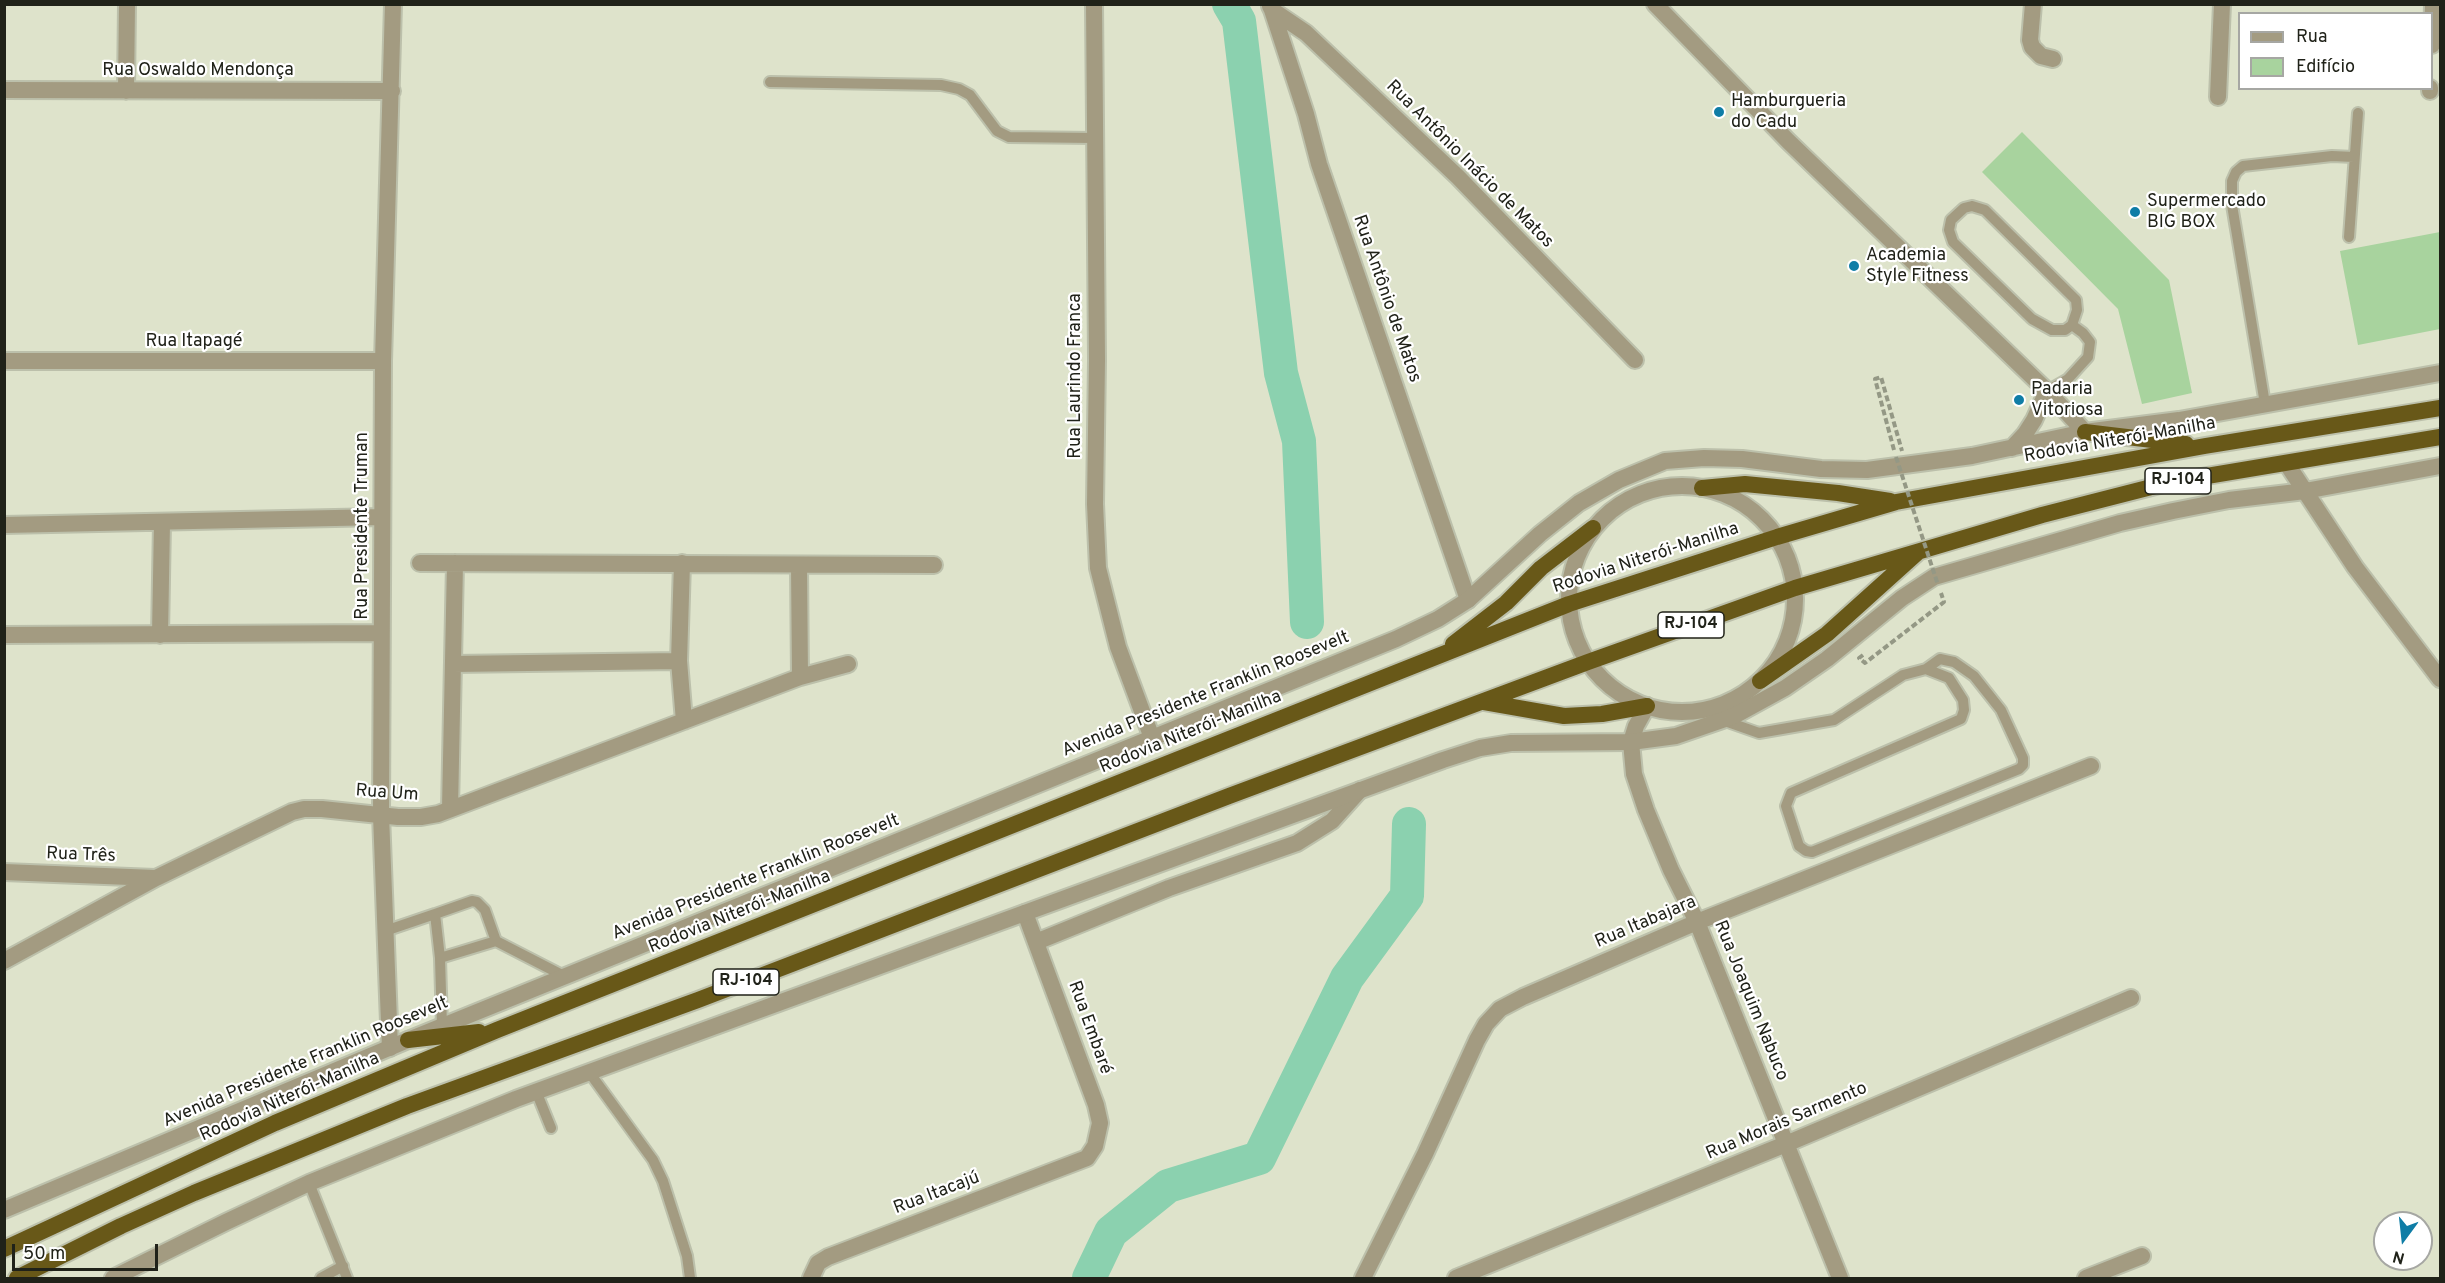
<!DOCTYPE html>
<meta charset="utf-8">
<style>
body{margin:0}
#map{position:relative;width:2445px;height:1283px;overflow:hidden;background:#dee3cb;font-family:Overpass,sans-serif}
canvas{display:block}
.frame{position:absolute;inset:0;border:6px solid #202219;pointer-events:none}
.legend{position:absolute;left:2238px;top:12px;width:195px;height:78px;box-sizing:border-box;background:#fff;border:2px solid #a6a7a3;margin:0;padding:8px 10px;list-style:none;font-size:18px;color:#202219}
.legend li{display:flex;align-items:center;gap:12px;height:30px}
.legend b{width:30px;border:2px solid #a6a7a3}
.north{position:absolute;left:2373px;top:1211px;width:60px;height:60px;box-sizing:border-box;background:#fff;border:2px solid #a6a7a3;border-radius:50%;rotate:195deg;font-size:16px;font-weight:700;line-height:24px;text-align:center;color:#202219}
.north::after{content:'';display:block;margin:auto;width:21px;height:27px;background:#0f7da6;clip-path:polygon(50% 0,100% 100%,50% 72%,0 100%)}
.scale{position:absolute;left:12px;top:1244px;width:146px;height:27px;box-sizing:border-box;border:3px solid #202219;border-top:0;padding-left:8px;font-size:18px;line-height:21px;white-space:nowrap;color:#202219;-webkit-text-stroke:4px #fff;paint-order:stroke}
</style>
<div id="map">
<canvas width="2445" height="1283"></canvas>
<div class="frame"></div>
<ul class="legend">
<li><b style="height:8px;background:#a39b81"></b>Rua</li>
<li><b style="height:16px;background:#a8d39e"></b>Edifício</li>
</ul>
<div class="north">N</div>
<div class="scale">50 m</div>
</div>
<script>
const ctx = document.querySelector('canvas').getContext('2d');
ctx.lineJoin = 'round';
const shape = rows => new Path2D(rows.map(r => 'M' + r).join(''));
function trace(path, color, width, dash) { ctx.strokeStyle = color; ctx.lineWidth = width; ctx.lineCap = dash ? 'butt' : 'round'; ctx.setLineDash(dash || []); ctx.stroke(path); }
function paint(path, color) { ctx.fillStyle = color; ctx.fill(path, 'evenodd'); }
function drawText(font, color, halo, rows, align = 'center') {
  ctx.font = font + ' Overpass,sans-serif'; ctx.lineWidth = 4.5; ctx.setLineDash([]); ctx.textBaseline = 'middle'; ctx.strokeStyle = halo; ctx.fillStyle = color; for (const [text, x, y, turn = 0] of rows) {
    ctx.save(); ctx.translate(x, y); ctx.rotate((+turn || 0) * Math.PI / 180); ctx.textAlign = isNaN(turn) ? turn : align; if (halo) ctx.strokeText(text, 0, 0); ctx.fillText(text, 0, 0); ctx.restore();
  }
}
trace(shape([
 [1229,4,1239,21,1281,373,1299,441,1307,622],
 [1089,1278,1111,1232,1168,1186,1259,1158,1347,978,1407,896,1409,824]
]), '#8bd1af', 34);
paint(shape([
 [2022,132,2169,280,2192,393,2142,404,2118,309,1982,172],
 [2440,232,2440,329,2358,345,2340,251]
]), '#a8d39e');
const service = shape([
 [770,82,941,85,959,89,970,95,997,131,1009,137,1094,138],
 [1972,206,1985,210,2076,300,2077,310,2072,325,2065,330,2052,330,2032,319,1953,242,1949,230,1951,220,1964,208,1972,206],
 [2349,237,2358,113],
 [2047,391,2068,379,2088,357,2090,342,2083,333,2072,325],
 [2265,404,2232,205,2232,181,2236,172,2243,166,2332,156,2354,157],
 [1722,720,1759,733,1834,720,1903,675,1926,669,1940,659,1954,662,1974,676,2001,710,2023,758,2023,765,2019,769,1812,852,1806,851,1799,846,1786,806,1791,793,1961,719,1964,710,1963,700,1949,678,1926,669],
 [385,931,435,914],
 [440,958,496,941],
 [442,1027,440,958,435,914,472,901,477,902,485,910,496,941,566,977],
 [589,1072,653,1160,663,1181,687,1256,690,1278],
 [536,1091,551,1128],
 [309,1183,347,1278],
 [321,1278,343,1266]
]);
const minor = shape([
 [1094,4,1097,360,1095,504,1098,568,1118,647,1152,738],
 [2033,4,2030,40,2032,47,2041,56,2053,59],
 [1270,6,1272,10,1306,33,1458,177,1635,360],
 [1272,10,1306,114,1319,164,1468,600],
 [2432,45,2433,4],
 [4,90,392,91],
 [126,91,127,4],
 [2430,91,2430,88],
 [2218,97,2222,4],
 [4,361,383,361],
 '1569 599a113 113 0 1 1 226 0a113 113 0 1 1-226 0Z',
 [4,525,382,517],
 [420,563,934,565],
 [682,563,679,661,684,721],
 [799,565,800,677],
 [4,635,381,633],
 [160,635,162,522],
 [453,664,679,661],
 [1647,706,1636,726,1631,742,1634,774,1646,810,1671,870,1697,922,1840,1278],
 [450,809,455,563],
 [4,872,155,878],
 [1036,942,1169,888,1297,843,1332,821,1360,790],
 [4,961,156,878,292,812,304,809,322,809,398,817,421,817,438,814,800,677,848,664],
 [390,1048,381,815,383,361,393,4],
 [811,1278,818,1263,828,1257,1087,1158,1095,1146,1100,1123,1096,1105,1025,913],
 [1363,1278,1425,1154,1477,1040,1486,1024,1500,1009,1523,997,1697,922,2091,766],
 [1456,1278,1786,1144,2131,998],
 [2086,1278,2142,1256]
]);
const tertiary = shape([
 [1655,4,1788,141,2047,391,2085,432],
 [2012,448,2025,434,2034,420,2047,391],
 [2287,464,2355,567,2440,679],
 [4,1210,408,1040,1396,639,1438,619,1468,600,1540,534,1579,503,1619,480,1665,461,1704,458,1742,459,1821,469,1867,470,1972,456,2085,432,2179,420,2440,373],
 [113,1278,226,1222,309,1183,516,1099,1443,760,1480,748,1511,743,1631,742,1676,736,1734,716,1785,688,1827,659,1902,598,1934,577,2120,523,2173,511,2229,500,2305,491,2440,466]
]);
const trunk = shape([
 [2085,432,2186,444],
 [1702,488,1745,484,1838,493,1890,501],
 [1453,644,1506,603,1541,568,1593,528],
 [1760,681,1827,634,1917,553],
 [1484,702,1564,716,1602,714,1647,706],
 [408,1040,479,1032],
 [4,1249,275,1123,497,1030,1569,604,1777,537,1896,502,2205,446,2440,408],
 [17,1278,121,1226,194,1193,407,1106,698,1000,1229,796,1588,662,1795,588,2042,515,2171,482,2440,437]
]);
trace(service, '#bcc0ab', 14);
trace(minor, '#bcc0ab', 20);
trace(tertiary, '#bcc0ab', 20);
trace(trunk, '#bcc0ab', 20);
trace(shape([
 [1894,450,1875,379,1881,377,1902,451],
 [1863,655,1859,658,1865,663,1944,602,1941,593]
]), '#949885', 4, [6, 3]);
trace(service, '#a39b81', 10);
trace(minor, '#a39b81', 16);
trace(tertiary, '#a39b81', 16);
trace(trunk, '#685818', 16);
trace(shape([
 [1896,457,1938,585]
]), '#949885', 4, [6, 3]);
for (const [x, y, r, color] of [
 [1719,112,6,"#0f7da6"],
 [2135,212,6,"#0f7da6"],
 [1854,266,6,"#0f7da6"],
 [2019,400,6,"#0f7da6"]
]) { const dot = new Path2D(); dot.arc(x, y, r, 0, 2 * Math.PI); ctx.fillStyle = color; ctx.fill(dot); trace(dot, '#fff', 2); }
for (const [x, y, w] of [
 [2178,481,66],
 [1691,625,66],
 [746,982,66]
]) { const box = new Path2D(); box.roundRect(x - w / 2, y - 13, w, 26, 4.5); ctx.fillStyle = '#fff'; ctx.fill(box); trace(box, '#202219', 1.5); }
drawText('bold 16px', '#202219', null, [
 ["RJ-104",2178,481],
 ["RJ-104",1691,625],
 ["RJ-104",746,982]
]);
drawText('18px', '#202219', '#fff', [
 ["Rua Oswaldo Mendonça",198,71],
 ["Rua Antônio Inácio de Matos",1469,165,45],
 ["Rua Antônio de Matos",1386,299,71],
 ["Rua Itapagé",194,342],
 ["Rua Laurindo Franca",1076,376,-90],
 ["Rodovia Niterói-Manilha",2120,441,-10],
 ["Rua Presidente Truman",363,526,-90],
 ["Rodovia Niterói-Manilha",1646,559,-18],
 ["Avenida Presidente Franklin Roosevelt",1206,695,-22],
 ["Rodovia Niterói-Manilha",1191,733,-22],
 ["Rua Um",387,794,4],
 ["Rua Três",81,856,2],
 ["Avenida Presidente Franklin Roosevelt",756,878,-22],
 ["Rodovia Niterói-Manilha",740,913,-22],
 ["Rua Itabajara",1646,923,-23],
 ["Rua Joaquim Nabuco",1750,1001,68],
 ["Rua Embaré",1089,1028,70],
 ["Avenida Presidente Franklin Roosevelt",306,1063,-23],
 ["Rodovia Niterói-Manilha",290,1098,-24],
 ["Rua Morais Sarmento",1787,1122,-23],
 ["Rua Itacajú",937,1194,-21]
]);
drawText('18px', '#202219', '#fff', [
 ["Hamburgueria",1731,102],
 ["do Cadu",1731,123],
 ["Supermercado",2147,202],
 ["BIG BOX",2147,223],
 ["Academia",1866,256],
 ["Style Fitness",1866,277],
 ["Padaria",2031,390],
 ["Vitoriosa",2031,411]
], 'left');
</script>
